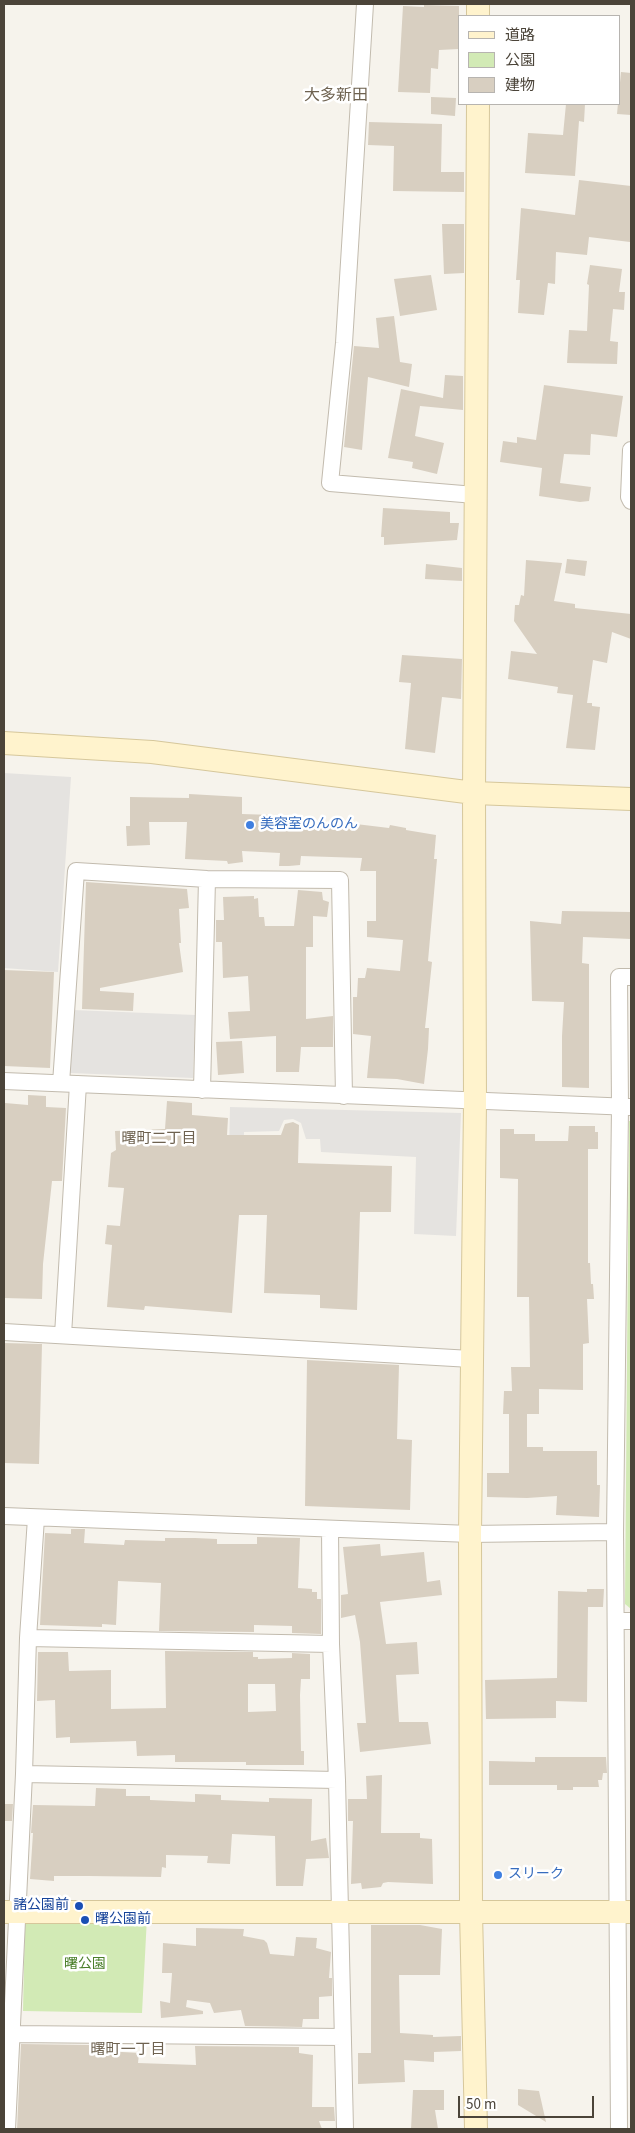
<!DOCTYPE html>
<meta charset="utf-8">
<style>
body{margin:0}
#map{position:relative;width:635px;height:2133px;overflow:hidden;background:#f6f3ec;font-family:"Source Sans 3","Noto Sans JP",sans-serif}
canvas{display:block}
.frame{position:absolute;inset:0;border:5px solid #4b4439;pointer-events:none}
.legend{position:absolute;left:458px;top:15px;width:162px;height:90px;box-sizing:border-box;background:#fff;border:1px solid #b7b4b0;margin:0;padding:6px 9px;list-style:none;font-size:15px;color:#4b4439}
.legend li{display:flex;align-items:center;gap:10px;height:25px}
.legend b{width:25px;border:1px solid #b7b4b0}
.scale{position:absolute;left:458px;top:2096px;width:136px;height:22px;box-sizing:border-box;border:2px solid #4b4439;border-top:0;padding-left:6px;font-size:15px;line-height:18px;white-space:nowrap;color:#4b4439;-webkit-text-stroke:4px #fff;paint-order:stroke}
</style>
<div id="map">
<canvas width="635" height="2133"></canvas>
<div class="frame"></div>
<ul class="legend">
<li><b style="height:6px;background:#fff3cd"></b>道路</li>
<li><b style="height:14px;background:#d2eab5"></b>公園</li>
<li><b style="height:14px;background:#d8cfc1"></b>建物</li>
</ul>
<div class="scale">50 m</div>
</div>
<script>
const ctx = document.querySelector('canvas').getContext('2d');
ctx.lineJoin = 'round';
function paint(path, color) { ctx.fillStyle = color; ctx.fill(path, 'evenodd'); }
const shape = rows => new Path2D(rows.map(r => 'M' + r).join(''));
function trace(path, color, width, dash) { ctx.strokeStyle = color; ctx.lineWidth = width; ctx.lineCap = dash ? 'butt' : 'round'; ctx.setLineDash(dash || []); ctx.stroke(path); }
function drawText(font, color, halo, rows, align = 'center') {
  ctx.font = font + ' "Source Sans 3","Noto Sans JP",sans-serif'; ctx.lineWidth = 5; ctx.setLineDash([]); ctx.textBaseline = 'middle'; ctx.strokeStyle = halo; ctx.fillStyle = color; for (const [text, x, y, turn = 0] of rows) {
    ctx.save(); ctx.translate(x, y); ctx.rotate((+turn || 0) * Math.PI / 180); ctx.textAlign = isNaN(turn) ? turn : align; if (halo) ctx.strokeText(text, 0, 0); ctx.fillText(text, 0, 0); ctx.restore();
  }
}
paint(shape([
 [629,1121,631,1121,631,1609,625,1604],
 [25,1917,147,1917,142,2013,23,2011]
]), '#d2eab5');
paint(shape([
 [4,773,71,777,58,972,4,968],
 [73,1010,195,1015,193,1078,70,1073],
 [230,1107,461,1113,456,1236,414,1234,416,1157,321,1152,320,1139,306,1139,301,1123,293,1119,284,1120,279,1131,244,1132,243,1196,228,1195]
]), '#e5e3e0');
paint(shape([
 [424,5,459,6,459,49,439,50,438,69,431,68,430,93,398,92,403,6,424,7],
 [621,72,631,73,631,115,617,114],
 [431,97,456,98,455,116,431,114],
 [566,104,585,104,584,122,579,121,575,176,525,173,528,133,563,135],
 [369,122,442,124,441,172,464,172,464,192,393,191,394,146,368,145],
 [579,180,631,186,630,242,589,237,587,255,556,252,555,284,548,283,544,315,518,313,520,280,516,280,521,208,575,215],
 [442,224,464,224,464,273,444,274],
 [590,265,622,269,619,292,625,292,624,310,613,309,610,341,618,342,617,364,567,363,569,330,587,331,589,285,587,284],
 [431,275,437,310,400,316,394,279],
 [394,316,400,362,412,364,409,387,368,377,362,450,344,447,354,346,379,348,376,318],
 [445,375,463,376,463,410,420,406,415,436,444,443,437,474,412,468,413,462,388,458,401,389,443,398],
 [544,385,623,396,617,437,591,434,590,455,564,454,560,483,591,487,589,501,580,502,539,496,542,468,500,462,503,441,517,443,517,437,536,440],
 [383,508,450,512,450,523,459,523,457,540,384,545,384,537,381,537],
 [567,559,587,561,585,576,565,573],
 [526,560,562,563,554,601,575,604,575,608,631,614,631,639,612,632,607,663,593,660,587,703,592,703,592,706,600,707,595,750,566,748,573,695,557,693,558,687,508,679,511,651,537,654,514,621,515,605,519,605,521,595,524,596],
 [426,564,462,568,462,581,425,579],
 [402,655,462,659,461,699,442,697,435,753,405,749,411,683,399,682],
 [189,794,242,797,242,814,273,815,273,826,320,824,331,821,389,828,390,825,406,828,406,830,436,835,434,859,437,859,428,961,432,962,425,1028,429,1028,428,1049,424,1084,397,1079,367,1078,371,1036,353,1034,353,997,357,997,358,978,365,978,367,968,400,971,403,940,367,937,367,921,376,921,376,871,360,871,362,858,301,856,300,865,289,866,279,866,280,853,242,851,243,862,228,864,227,861,185,859,187,822,149,822,150,845,127,846,126,826,130,826,130,797,189,798],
 [86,882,187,889,189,908,179,909,181,943,179,943,183,972,100,988,100,991,134,993,133,1011,82,1009],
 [298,890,322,892,323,900,329,902,327,917,313,916,313,947,306,947,306,1019,333,1016,333,1047,301,1047,299,1072,276,1072,276,1036,230,1039,228,1012,250,1011,248,976,223,978,222,942,216,942,216,920,224,920,223,897,254,896,254,899,258,898,259,917,264,917,265,926,294,926],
 [562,911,631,912,631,939,583,937,582,963,589,964,589,1088,562,1087,562,1036,564,1002,532,1001,530,921,561,924],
 [4,970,54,972,50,1068,4,1066],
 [242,1041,244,1073,218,1075,216,1042],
 [28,1095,46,1096,46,1107,66,1108,62,1181,52,1181,43,1264,42,1299,4,1298,5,1103,28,1105],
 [167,1101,192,1103,192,1115,228,1118,227,1135,281,1135,285,1124,293,1122,299,1125,298,1163,392,1166,391,1212,360,1212,357,1310,320,1308,320,1295,264,1293,267,1215,239,1215,232,1313,145,1306,144,1310,107,1307,112,1245,105,1244,107,1225,120,1226,124,1188,108,1187,111,1153,116,1150,115,1131,165,1129],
 [569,1126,595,1126,595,1132,598,1132,598,1149,588,1149,588,1263,590,1263,591,1284,593,1284,594,1299,587,1299,589,1343,583,1344,583,1390,539,1389,539,1414,527,1414,527,1447,543,1447,543,1451,597,1451,597,1485,600,1485,599,1517,556,1515,557,1496,527,1498,487,1497,487,1473,509,1473,509,1414,503,1414,504,1391,512,1391,511,1367,530,1367,529,1297,517,1297,518,1179,500,1178,500,1129,514,1129,514,1134,535,1134,535,1141,568,1141],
 [4,1343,42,1344,39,1464,4,1463],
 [307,1360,399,1365,397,1439,412,1440,410,1510,305,1506],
 [71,1529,85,1529,84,1543,124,1545,125,1540,165,1541,165,1538,195,1538,217,1539,217,1544,257,1544,257,1537,300,1538,298,1588,312,1589,312,1592,317,1592,317,1599,321,1599,321,1634,292,1633,292,1626,254,1625,254,1632,159,1631,161,1583,118,1581,116,1625,102,1624,102,1627,40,1625,45,1533,71,1534],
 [380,1544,381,1556,424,1552,427,1582,440,1580,442,1595,380,1602,386,1644,417,1642,419,1674,396,1675,399,1722,428,1722,431,1744,360,1752,357,1723,366,1723,360,1642,355,1615,341,1618,341,1595,348,1594,343,1547],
 [587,1589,604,1589,603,1607,588,1607,587,1702,556,1701,556,1718,486,1719,485,1680,557,1678,558,1591,587,1592],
 [165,1651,253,1652,253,1657,258,1657,258,1659,292,1658,292,1653,310,1654,310,1679,301,1679,300,1695,301,1751,304,1751,304,1765,246,1765,246,1762,175,1762,175,1755,137,1756,136,1741,70,1743,70,1737,56,1738,55,1700,37,1701,38,1652,68,1652,69,1671,111,1670,111,1709,166,1708],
 [248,1684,275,1684,276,1711,248,1712],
 [535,1757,606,1757,607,1773,603,1773,602,1780,598,1780,599,1787,573,1787,573,1790,557,1790,557,1785,489,1785,489,1761,535,1762],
 [382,1775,381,1833,420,1833,420,1838,432,1839,433,1884,388,1882,383,1883,381,1887,362,1889,361,1883,351,1884,353,1821,348,1821,348,1799,367,1799,366,1776],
 [96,1788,126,1789,126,1796,150,1796,150,1800,195,1802,195,1794,221,1795,221,1800,269,1802,269,1798,312,1799,311,1841,326,1838,329,1858,306,1859,303,1886,276,1886,275,1836,232,1834,230,1864,207,1863,208,1856,166,1855,166,1868,162,1867,161,1877,89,1876,54,1876,54,1881,30,1879,33,1833,31,1833,33,1805,95,1806],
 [4,1804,13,1804,12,1821,4,1821],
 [371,1925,420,1925,442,1929,440,1975,399,1975,400,2033,433,2035,433,2037,461,2036,461,2051,434,2052,434,2062,404,2060,405,2082,358,2084,358,2053,371,2053],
 [196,1928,244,1929,243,1936,264,1940,267,1943,270,1954,294,1956,296,1937,317,1938,316,1948,331,1952,329,1978,332,1978,332,1996,319,1997,319,2019,303,2019,302,2027,245,2026,241,2010,214,2013,210,2003,187,2000,186,2007,203,2011,203,2014,161,2018,160,2001,170,2003,172,1973,162,1973,163,1943,196,1946],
 [21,2044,89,2045,89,2050,139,2053,138,2063,196,2065,195,2046,299,2047,299,2053,313,2055,312,2107,334,2107,335,2121,319,2121,322,2129,17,2129],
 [518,2089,539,2091,546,2122,518,2105],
 [413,2090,444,2090,444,2110,435,2110,438,2129,411,2129]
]), '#d8cfc1');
const street = shape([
 [365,4,344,343,330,483,475,495],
 [631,450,629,497,631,501],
 [4,1081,631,1107],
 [61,1083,76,871,207,879,340,880,344,1096],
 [202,1090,207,879],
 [4,1332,471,1359],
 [63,1335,78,1084],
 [4,1516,470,1534,615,1532],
 [330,1529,331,1644,337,1780,345,2129],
 [616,1621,631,1621],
 [28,1638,331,1644],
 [24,1774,337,1780],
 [12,2034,343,2037],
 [7,2129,24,1774,28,1638,36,1518],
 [619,2129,615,1532,620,1107,619,977,631,977]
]);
const secondary = shape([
 [478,16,478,4],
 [4,743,152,752,474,793,631,799],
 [4,1912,631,1912],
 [476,2129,471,1912,470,1534,475,1102,474,793,478,104]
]);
trace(street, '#c2bbae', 18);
trace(secondary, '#d6c79b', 24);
trace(street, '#fff', 16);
trace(secondary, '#fff3cd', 22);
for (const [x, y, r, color] of [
 [250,825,5,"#3f7fe0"],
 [498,1875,5,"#3f7fe0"],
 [79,1906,5,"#1a4fb4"],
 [85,1920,5,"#1a4fb4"]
]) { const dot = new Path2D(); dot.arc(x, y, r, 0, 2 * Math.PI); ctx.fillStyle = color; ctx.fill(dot); trace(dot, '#fff', 2); }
drawText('14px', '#366cbe', '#fff', [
 ["美容室のんのん",260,825],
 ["スリーク",508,1875]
], 'left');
drawText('14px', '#164399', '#fff', [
 ["諸公園前",69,1906],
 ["曙公園前",95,1920,"left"]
], 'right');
drawText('14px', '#4a7f2a', '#fff', [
 ["曙公園",85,1965]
]);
drawText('15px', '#6e6250', '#fff', [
 ["曙町二丁目",159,1140],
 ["曙町一丁目",128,2051]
]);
drawText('16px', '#6e6250', '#fff', [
 ["大多新田",336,96]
]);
</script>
